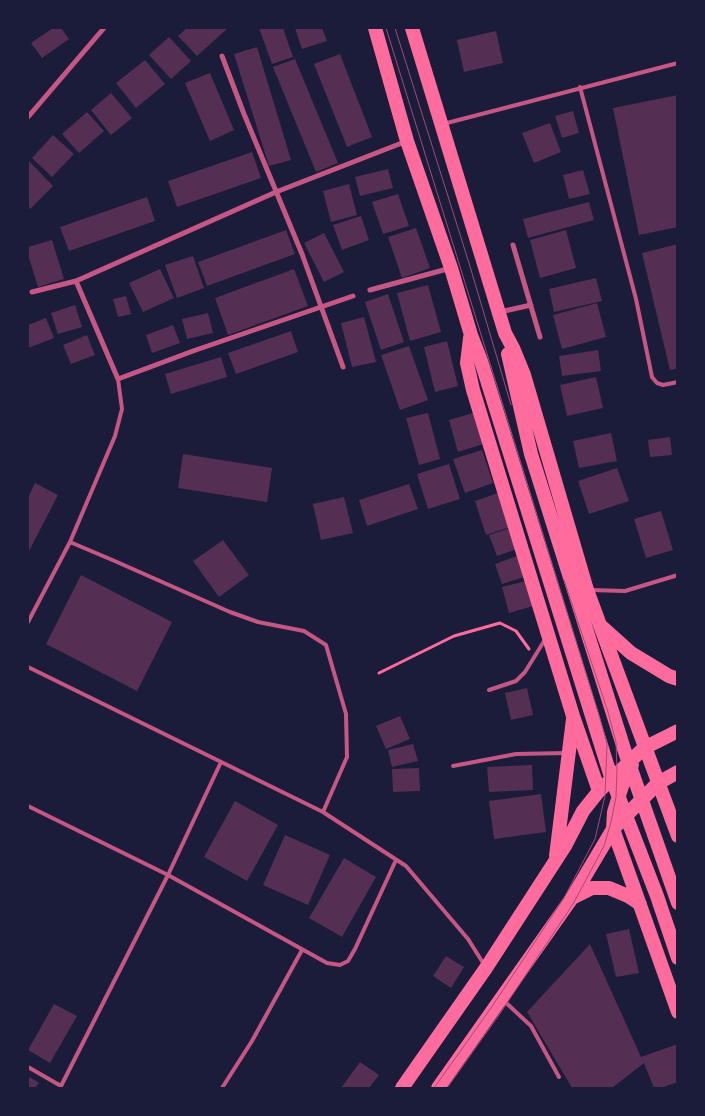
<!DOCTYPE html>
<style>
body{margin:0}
#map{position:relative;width:705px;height:1116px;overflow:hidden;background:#1b1b3a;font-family:Raleway,sans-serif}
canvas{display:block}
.frame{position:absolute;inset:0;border:29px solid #1b1b3a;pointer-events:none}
</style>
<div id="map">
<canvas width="705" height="1116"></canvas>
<div class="frame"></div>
</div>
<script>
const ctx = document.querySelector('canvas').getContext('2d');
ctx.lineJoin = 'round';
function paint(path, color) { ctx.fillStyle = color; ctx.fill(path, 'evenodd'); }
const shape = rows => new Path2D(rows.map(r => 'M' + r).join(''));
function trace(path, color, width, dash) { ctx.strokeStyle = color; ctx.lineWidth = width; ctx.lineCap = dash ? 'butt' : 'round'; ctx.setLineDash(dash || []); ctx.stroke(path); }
paint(shape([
 [53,28,61,28,69,39,42,58,31,43],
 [187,28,228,28,197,56,178,36],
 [259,28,283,28,293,57,272,64],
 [295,28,322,28,327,41,302,49],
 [496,31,503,63,464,72,457,40],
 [169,37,191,61,171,79,149,55],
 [257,47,291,160,269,166,234,54],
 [340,54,372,137,347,147,314,64],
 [295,59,338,163,316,172,273,67],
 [145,60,165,84,136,108,116,83],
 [210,73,234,130,210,141,185,83],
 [111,93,132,118,111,135,91,110],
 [678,95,678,227,639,235,613,108],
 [573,111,579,133,562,138,555,116],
 [87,112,104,131,79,153,62,134],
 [550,123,561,152,534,163,522,133],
 [53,135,74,154,52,177,32,158],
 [252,152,261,178,177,207,168,181],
 [28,160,53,186,30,209,28,206],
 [388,169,393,188,360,196,355,177],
 [583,170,590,194,569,199,563,175],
 [349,184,357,215,331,222,323,191],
 [398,194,409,226,383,234,372,202],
 [147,197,155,221,69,251,60,227],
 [589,202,594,220,528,238,523,219],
 [361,216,369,240,342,250,333,225],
 [416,228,430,268,402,278,388,237],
 [286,230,295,254,207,286,198,262],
 [566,230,576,268,540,278,530,240],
 [324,233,344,272,324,282,304,243],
 [52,240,64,279,38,287,28,255,28,247],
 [678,244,678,368,670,370,642,253],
 [193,256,204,288,177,298,165,265],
 [160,269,174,298,143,312,129,283],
 [294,269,308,306,228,335,215,298],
 [596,278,602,301,554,312,549,289],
 [428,285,441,332,410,341,397,293],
 [388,294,404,342,381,350,365,302],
 [126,296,131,314,118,317,113,299],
 [597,303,606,337,562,349,553,315],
 [75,305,82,327,58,334,51,313],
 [208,313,213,333,187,339,182,319],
 [364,317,376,362,352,367,341,323],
 [46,318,54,338,28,348,28,325],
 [173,325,180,343,152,353,146,335],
 [291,331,298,352,236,374,228,353],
 [87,335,95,355,71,364,63,345],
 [447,341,458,386,435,392,424,347],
 [409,346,428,400,400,410,381,355],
 [598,350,601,371,562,376,559,356],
 [221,357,227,377,171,394,165,374],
 [596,377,603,408,567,416,560,385],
 [428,413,440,459,419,465,406,418],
 [473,413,483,444,458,452,449,420],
 [611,433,617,461,579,468,573,441],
 [670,437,672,455,650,457,648,440],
 [482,450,493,483,465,493,453,459],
 [183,454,272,468,267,502,178,488],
 [449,464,460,499,428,509,417,474],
 [617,468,629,501,589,514,578,481],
 [35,483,58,495,28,553,28,498],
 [409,484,418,509,367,526,359,500],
 [498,493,510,527,486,535,475,501],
 [344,497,353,533,321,540,313,504],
 [661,511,673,550,646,558,634,519],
 [510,528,517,549,497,556,489,535],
 [223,540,249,575,219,597,193,561],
 [517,556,524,577,502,584,495,564],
 [81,575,172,622,137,691,46,644],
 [526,581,533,606,509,613,502,587],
 [527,688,533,715,511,720,505,693],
 [400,716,410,739,386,749,376,726],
 [413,744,418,761,392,767,388,750],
 [532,765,533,790,489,792,487,767],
 [419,768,420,791,393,792,392,769],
 [541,794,546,832,494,839,489,801],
 [235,801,278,825,247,881,204,857],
 [285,835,330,855,308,905,263,885],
 [344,858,376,877,342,937,309,918],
 [629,929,639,973,616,977,606,934],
 [590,944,641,1057,678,1044,678,1082,660,1088,654,1088,644,1063,612,1088,572,1088,527,1012],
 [446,956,464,967,451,988,433,976],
 [54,1004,77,1016,50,1063,28,1050],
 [360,1062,379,1075,369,1088,341,1088],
 [28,1076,39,1083,35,1088,28,1088]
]), '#542f53');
trace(shape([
 [379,673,454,636,500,623,516,631,529,649]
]), '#ff6b9d', 3);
trace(shape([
 [580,87,636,299,652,377,657,383,663,385,678,382],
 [443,124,678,63],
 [70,542,117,562,230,612,258,622,304,631,326,645,346,714,347,757,323,812],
 [590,590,625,591,678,575],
 [28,622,70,542,115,436,122,409,118,379],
 [28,667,323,812,406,866,468,939,485,966],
 [489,690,516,681,525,672,546,638],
 [453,766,516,754,566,753],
 [28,806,168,875,327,963,340,965,348,961,355,949,396,860],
 [503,1000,531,1026,559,1077],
 [28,1067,61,1086],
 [60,1088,168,875,221,762],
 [222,1088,252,1041,302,950]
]), '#c65784', 4);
trace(shape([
 [222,56,244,114,302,254,343,367],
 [28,117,104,28],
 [513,245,540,337],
 [76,281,118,379,193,351,353,296],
 [370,290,451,268],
 [32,292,76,281,276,192,407,141],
 [500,312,531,305]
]), '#c65784', 5);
trace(shape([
 [375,28,407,141,451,268,471,335,481,361,611,777,657,896,678,958],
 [412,28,505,333,513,348,524,375,587,590,678,836],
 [470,338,467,363,473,390,573,716,599,791],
 [508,354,531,454,625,752,678,903],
 [602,627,631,653,669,676,678,679],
 [632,765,622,786,614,812,613,829,678,1012],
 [556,856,573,719],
 [572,898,592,888,609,888,628,896,640,904],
 [402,1088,486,968,565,846,583,811,599,791,644,748,678,731],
 [438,1088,572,898,613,829,658,783,678,772]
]), '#ff6b9d', 14);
trace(shape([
 [386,28,599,715,607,744,605,796,595,839,564,898,491,1008,434,1088],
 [395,28,469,263,511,405],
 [447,1088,499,1015,573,904,604,846,611,822,616,797,617,769,616,742,608,712,564,580]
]), '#a44b75', 1);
</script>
